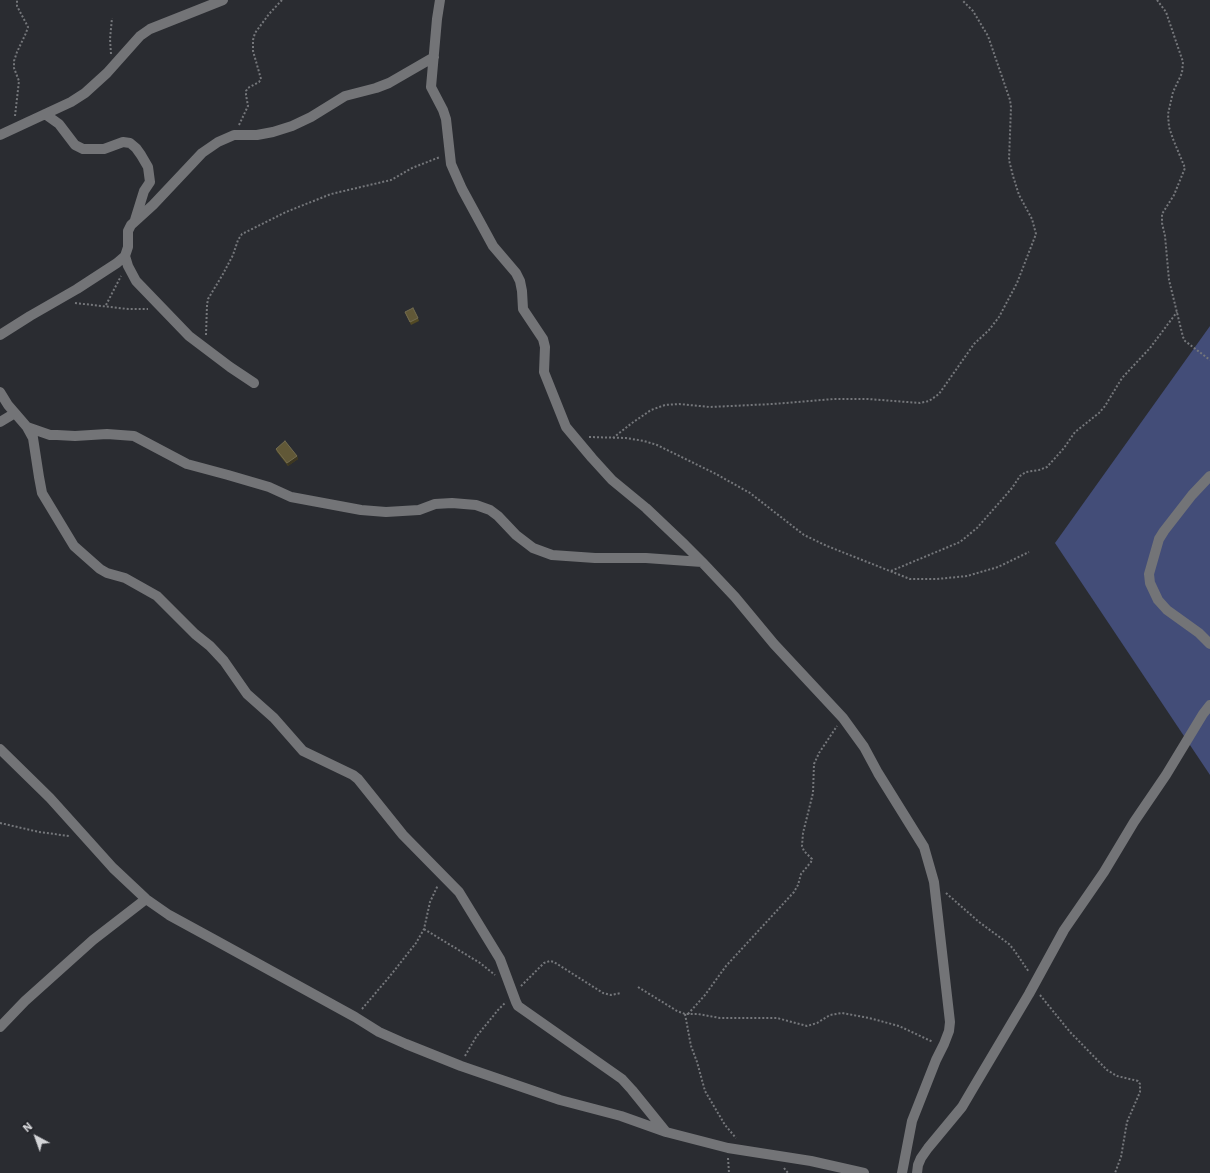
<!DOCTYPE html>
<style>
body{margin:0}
#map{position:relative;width:1210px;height:1173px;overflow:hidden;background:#2a2c31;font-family:"Work Sans",sans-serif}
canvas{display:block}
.north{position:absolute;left:16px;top:1117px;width:40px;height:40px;-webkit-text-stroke:3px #212227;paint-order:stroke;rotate:319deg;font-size:11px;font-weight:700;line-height:16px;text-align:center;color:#d4d5d8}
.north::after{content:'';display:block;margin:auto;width:14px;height:18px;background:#d4d5d8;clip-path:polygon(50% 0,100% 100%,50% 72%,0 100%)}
</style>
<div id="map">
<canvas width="1210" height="1173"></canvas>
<div class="north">N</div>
</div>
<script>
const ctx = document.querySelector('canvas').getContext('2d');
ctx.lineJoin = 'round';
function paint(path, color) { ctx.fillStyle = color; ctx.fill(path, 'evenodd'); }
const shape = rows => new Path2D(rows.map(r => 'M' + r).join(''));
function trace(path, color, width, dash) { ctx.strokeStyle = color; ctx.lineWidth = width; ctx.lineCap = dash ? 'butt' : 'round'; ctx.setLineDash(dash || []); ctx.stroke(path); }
paint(shape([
 [1210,326,1210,775,1055,543]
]), '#434d78');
trace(shape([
 [1157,0,1166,12,1183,62,1182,73,1173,92,1168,114,1169,127,1173,139,1185,168,1174,195,1162,214,1162,223,1165,236,1169,280,1183,337,1185,341,1210,360],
 [111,54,110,39,112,18],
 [15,116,19,81,14,68,14,61,17,52,26,33,28,27,17,6,17,0],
 [239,125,248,106,246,95,246,91,248,88,259,82,261,79,253,51,253,40,255,33,269,14,282,0],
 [75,303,128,309,148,309],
 [106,305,121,276],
 [206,335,207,305,208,299,223,274,233,255,238,240,242,234,286,212,331,194,391,180,412,168,440,157],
 [589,437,626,438,644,441,657,445,716,474,750,493,804,535,827,546,910,579,937,579,967,576,998,567,1029,552],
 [613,438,632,423,651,410,665,405,679,404,710,407,773,404,834,399,868,399,920,403,929,401,939,394,974,344,989,330,999,317,1017,283,1036,234,1032,219,1019,195,1013,176,1009,160,1011,107,1010,100,988,36,973,11,962,0],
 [891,571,960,542,977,528,1012,488,1020,476,1026,472,1039,470,1047,467,1064,448,1075,432,1099,413,1105,406,1122,378,1150,348,1177,312],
 [0,823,39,832,69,836],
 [946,893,979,922,1009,944,1014,950,1029,972],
 [424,929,480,963,495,975],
 [521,986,544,963,550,961,554,962,573,974,603,993,611,995,621,993],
 [638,987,677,1011,685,1014,698,1014,720,1018,777,1018,807,1026,817,1023,830,1015,842,1013,869,1018,899,1026,933,1042],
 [1040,995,1070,1032,1107,1070,1117,1076,1138,1081,1140,1084,1140,1092,1127,1122,1121,1157,1115,1173],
 [362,1009,390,976,416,943,424,929,430,902,438,885],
 [685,1014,691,1046,697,1062,705,1091,725,1125,736,1138],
 [688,1014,705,995,726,966,794,892,798,885,801,874,811,862,812,859,804,851,802,846,803,833,813,793,814,764,819,753,837,726],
 [465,1056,476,1037,498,1010,506,1002],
 [728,1158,729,1173],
 [784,1168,788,1173]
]), '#75777b', 2, [2, 2]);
trace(shape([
 [440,0,437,19,431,87,443,110,446,119,451,164,462,189,493,246,516,273,520,281,522,291,523,309,543,339,545,347,544,372,566,427,592,458,612,480,646,508,685,545,702,562,735,597,774,644,843,718,864,747,878,773,924,847,934,882,950,1022,949,1031,944,1044,936,1060,912,1121,902,1173],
 [45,114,59,124,75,145,83,149,104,149,123,142,130,143,136,148,141,155,148,167,150,182,144,191,135,220],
 [0,135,71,102,85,93,107,73,140,36,150,29,223,0],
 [125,256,128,266,136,281,189,336,230,367,254,383],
 [0,335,30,316,77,289,117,263,125,256,128,247,128,231,131,225,153,205,202,153,218,142,234,135,257,135,273,132,292,126,311,117,345,96,376,88,389,83,434,57],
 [0,392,8,405,27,427,33,438,39,477,42,493,74,546,100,569,107,573,125,578,157,596,195,634,210,646,224,661,247,694,274,718,303,751,353,775,358,779,403,835,459,892,500,959,516,1002,518,1006,622,1079,632,1090,666,1132],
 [0,422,15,413],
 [27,427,50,435,57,435,75,436,107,434,134,436,187,464,228,475,269,487,291,497,361,510,386,512,419,510,435,504,452,503,476,505,490,510,498,516,516,535,533,548,552,555,595,558,646,558,702,562],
 [1210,476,1192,495,1164,531,1159,539,1149,574,1150,583,1158,600,1167,610,1199,633,1210,644],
 [0,749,50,798,113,868,146,899,169,915,213,939,355,1017,379,1032,406,1044,461,1066,560,1100,621,1116,666,1132,728,1148,811,1161,864,1173],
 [0,1027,25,1001,93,940,146,899],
 [917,1173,918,1165,921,1158,928,1148,962,1107,972,1090,1029,994,1064,930,1104,872,1134,822,1166,775,1203,714,1210,705]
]), '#737477', 10);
paint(shape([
 [405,312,418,318,419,321,411,325],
 [276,449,297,456,298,459,288,466,277,452]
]), '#534a24');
paint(shape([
 [297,456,298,459,288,466,287,463]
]), '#3d3721');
const building = shape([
 [413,308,418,318,410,322,405,312,413,308],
 [285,441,297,456,287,463,276,449,285,441]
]);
paint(building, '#615837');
trace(building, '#736c50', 1);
</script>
